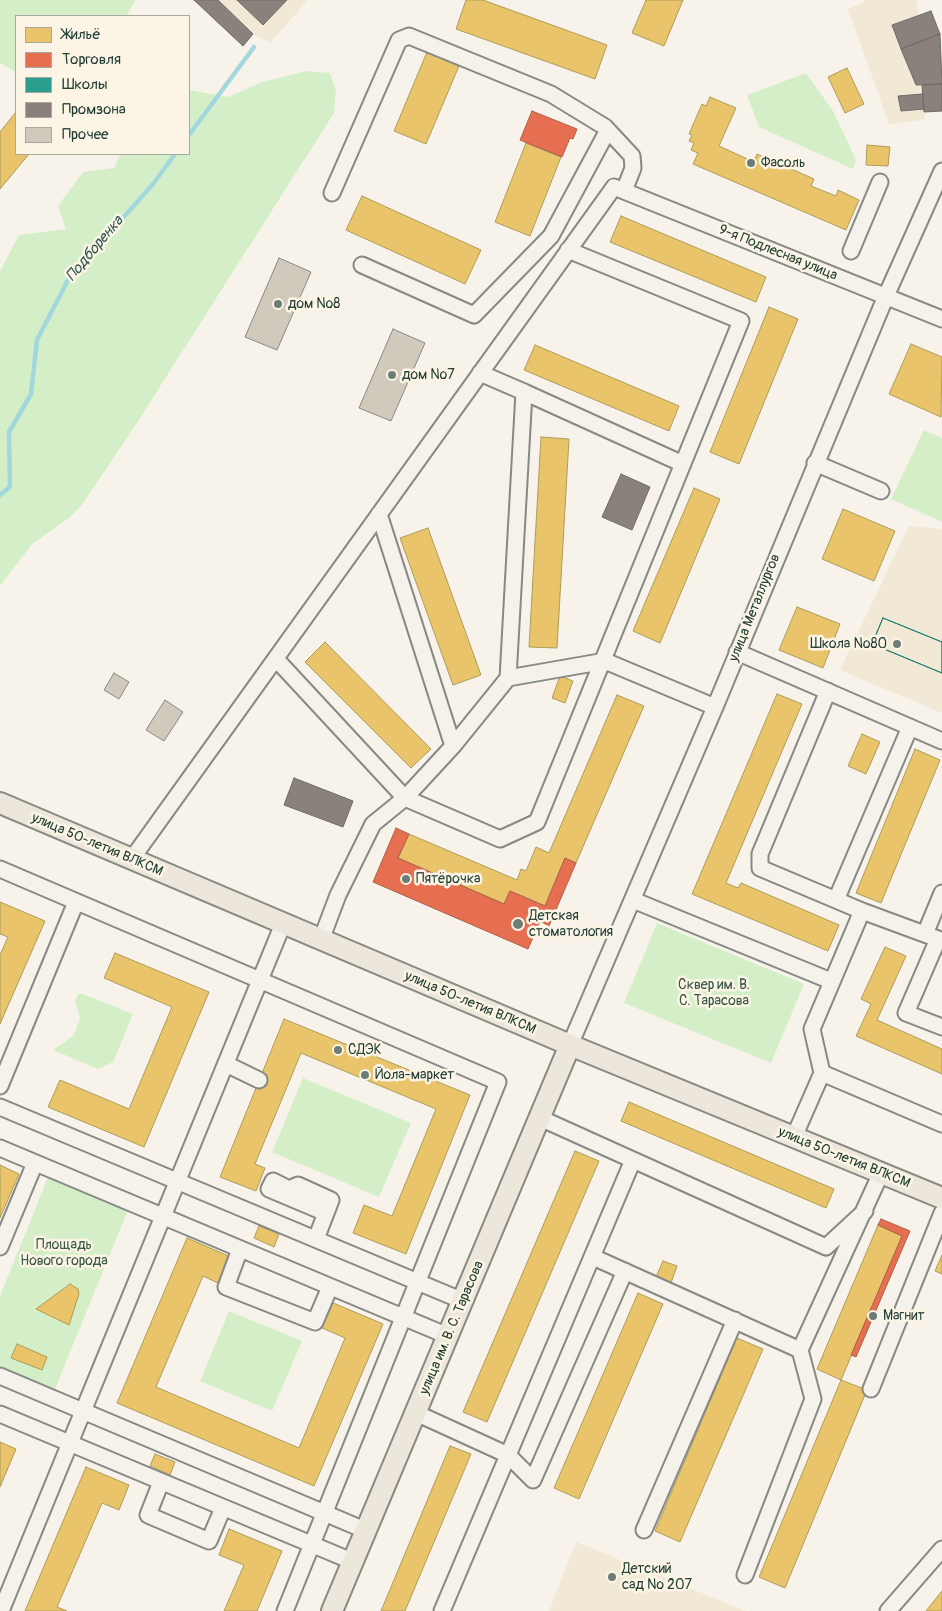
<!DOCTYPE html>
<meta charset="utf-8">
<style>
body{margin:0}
#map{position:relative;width:942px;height:1611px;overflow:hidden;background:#f7f3ea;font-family:Pangolin,sans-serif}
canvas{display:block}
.legend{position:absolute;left:15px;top:15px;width:175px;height:140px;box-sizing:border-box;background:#fcf5e5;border:1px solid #a4ab9e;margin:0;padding:6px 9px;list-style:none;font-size:15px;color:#1f3d34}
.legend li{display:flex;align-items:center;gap:10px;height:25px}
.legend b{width:25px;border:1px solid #a4ab9e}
</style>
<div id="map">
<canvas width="942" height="1611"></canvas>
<ul class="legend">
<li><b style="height:14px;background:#e9c46a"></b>Жильё</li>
<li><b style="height:14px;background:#e76f51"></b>Торговля</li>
<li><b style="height:14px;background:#2a9d8f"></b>Школы</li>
<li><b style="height:14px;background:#8a817c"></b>Промзона</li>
<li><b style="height:14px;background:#d1c9bc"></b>Прочее</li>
</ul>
</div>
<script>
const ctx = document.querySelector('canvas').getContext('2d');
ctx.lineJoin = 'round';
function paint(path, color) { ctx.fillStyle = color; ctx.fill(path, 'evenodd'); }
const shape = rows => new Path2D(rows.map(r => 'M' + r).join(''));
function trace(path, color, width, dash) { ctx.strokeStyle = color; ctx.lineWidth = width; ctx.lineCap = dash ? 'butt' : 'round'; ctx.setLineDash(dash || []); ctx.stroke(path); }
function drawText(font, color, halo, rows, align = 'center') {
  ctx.font = font + ' Pangolin,sans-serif'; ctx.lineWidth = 5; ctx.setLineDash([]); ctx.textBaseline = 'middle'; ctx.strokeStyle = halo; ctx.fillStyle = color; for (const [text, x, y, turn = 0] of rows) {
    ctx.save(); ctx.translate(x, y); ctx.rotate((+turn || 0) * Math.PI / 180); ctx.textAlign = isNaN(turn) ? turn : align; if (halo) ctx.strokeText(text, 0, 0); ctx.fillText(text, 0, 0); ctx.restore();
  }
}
paint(shape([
 [194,0,308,0,270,43,253,34,243,46],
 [864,0,916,0,919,15,892,25,915,85,922,85,925,120,889,124,848,9,864,2],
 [909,526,942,529,942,713,840,670],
 [576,1542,746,1611,549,1611]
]), '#f2e8d6');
paint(shape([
 [0,0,136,0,126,16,16,16,16,72,0,63],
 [307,71,330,73,336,91,334,113,133,429,81,506,69,518,32,544,0,586,0,271,19,235,66,229,58,206,83,172,114,168,121,154,189,154,189,90,228,97,262,82],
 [806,73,833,111,856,160,853,169,759,127,747,95],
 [924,430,942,438,942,522,891,499],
 [657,923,804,984,771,1063,624,1003],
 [78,994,83,994,133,1014,113,1062,98,1069,53,1050,73,1036,80,1019,75,1001],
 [303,1078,411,1123,379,1197,272,1152],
 [48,1177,128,1210,55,1389,0,1367,0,1296],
 [229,1311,302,1341,272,1411,200,1381]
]), '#d4efc8');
const homes = shape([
 [466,0,483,0,607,45,595,79,456,29,466,0],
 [646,0,683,0,664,46,632,33,646,0],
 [427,52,459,66,426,144,394,131,427,52],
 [847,68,864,104,845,113,828,77,847,68],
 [710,97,736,108,719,146,754,162,757,154,814,179,811,186,836,196,838,190,859,200,846,230,693,164,698,153,691,150,694,143,689,141,692,135,689,134,702,104,706,106,710,97],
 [16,112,16,154,29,154,0,189,0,132,16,112],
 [526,143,561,157,530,236,495,222,526,143],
 [867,145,890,147,888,166,866,165,867,145],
 [362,196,481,250,465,284,346,230,362,196],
 [621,216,766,277,756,302,610,242,621,216],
 [769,307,798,319,739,464,710,452,769,307],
 [911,344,942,357,941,417,889,394,911,344],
 [535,345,679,406,669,431,524,370,535,345],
 [541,437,569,439,557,648,529,647,541,437],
 [694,488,720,499,660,643,633,631,694,488],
 [843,509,895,531,874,581,822,559,843,509],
 [428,528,481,675,453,685,400,538,428,528],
 [797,607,840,624,823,668,779,650,797,607],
 [325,642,431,749,411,768,305,662,325,642],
 [560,676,573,681,565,703,552,698,560,676],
 [777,694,802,704,726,883,738,888,741,883,839,925,828,951,692,894,777,694],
 [617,695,644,706,576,863,565,858,545,906,510,891,504,904,398,858,409,834,517,880,521,869,526,871,536,847,549,853,617,695],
 [862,734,880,742,866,774,848,766,862,734],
 [915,749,940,760,881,903,856,893,915,749],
 [0,902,45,921,0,1024,0,955,8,937,0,934,0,902],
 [885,947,906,956,877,1020,942,1049,942,1074,856,1036,871,1004,861,999,885,947],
 [115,953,209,992,144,1147,48,1107,60,1080,129,1109,172,1007,104,978,115,953],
 [284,1019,470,1095,406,1254,353,1233,364,1205,392,1216,436,1109,301,1053,255,1164,265,1168,256,1191,220,1177,284,1019],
 [629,1102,834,1189,826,1208,621,1121,629,1102],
 [575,1151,599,1161,487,1422,463,1412,575,1151],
 [0,1165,19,1174,0,1218,0,1165],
 [878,1225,902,1236,841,1380,817,1369,878,1225],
 [259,1226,279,1234,274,1247,254,1238,259,1226],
 [187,1238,231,1257,220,1284,203,1276,156,1387,299,1448,345,1338,320,1327,331,1302,383,1324,314,1486,117,1403,187,1238],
 [942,1255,942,1274,935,1271,942,1255],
 [663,1261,677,1266,671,1283,656,1277,663,1261],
 [70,1284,78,1289,79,1294,69,1325,36,1309,70,1284],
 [638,1293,663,1304,579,1499,554,1488,638,1293],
 [737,1338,763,1349,680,1542,655,1531,737,1338],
 [17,1344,47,1357,42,1370,11,1358,17,1344],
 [841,1380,867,1390,785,1588,759,1577,841,1380],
 [0,1442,16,1449,0,1487,0,1442],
 [450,1446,471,1454,405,1611,381,1611,450,1446],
 [155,1454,175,1462,170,1475,150,1466,155,1454],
 [86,1467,129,1485,119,1510,102,1503,57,1607,67,1611,25,1611,86,1467],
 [229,1529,282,1551,257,1611,224,1611,244,1565,219,1555,229,1529],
 [942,1591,942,1611,926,1611,942,1591]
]);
paint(homes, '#e9c46a');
trace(homes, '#ac9c5a', 1);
const shops = shape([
 [532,111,577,129,573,139,570,138,562,157,520,140,532,111],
 [396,828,409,834,398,858,504,904,510,891,545,906,565,858,576,863,549,926,540,921,528,949,373,882,396,828],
 [881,1219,910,1231,856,1357,851,1355,902,1236,878,1225,881,1219]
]);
paint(shops, '#e76f51');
trace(shops, '#ab6048', 1);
const schools = shape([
 [883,618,942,642,942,673,872,644,883,618],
 [883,618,942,642,942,673,872,644,883,618]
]);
paint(schools, '#2a9d8f');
trace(schools, '#278074', 1);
const industry = shape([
 [194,0,218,0,253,34,243,46,194,0],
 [237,0,287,0,263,25,237,0],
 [931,11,940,34,901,49,892,25,931,11],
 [940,34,942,84,916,85,901,49,940,34],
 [942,84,942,111,924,112,922,85,942,84],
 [923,94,924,109,901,111,898,96,923,94],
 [621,474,650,487,632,530,602,517,621,474],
 [294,778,353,801,343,827,284,805,294,778]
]);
paint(industry, '#8a817c');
trace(industry, '#6a6d66', 1);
trace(shape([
 [189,135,254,47],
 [0,495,10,487,9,432,31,394,37,340,68,280,153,184,175,154]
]), '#a2d8dd', 4.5);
const building = shape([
 [279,258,311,272,277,350,245,337,279,258],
 [393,329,425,343,391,421,359,408,393,329],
 [114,673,129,682,119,699,104,690,114,673],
 [165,700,183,712,164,741,146,730,165,700]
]);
paint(building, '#d1c9bc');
trace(building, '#868984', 1);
const minor = shape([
 [332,193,399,40,409,36,551,94,605,127,632,156,633,168,624,191],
 [851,251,880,182],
 [362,265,474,315,551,236,608,130],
 [480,373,524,392,508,678],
 [524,392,683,464],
 [815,463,881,491],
 [379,514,453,746],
 [737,652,942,741],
 [276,659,405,798,500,839,537,822,741,321,568,250],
 [828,691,760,854,760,868,836,900,910,727],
 [131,860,614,187,942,319],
 [0,869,498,1082,285,1611],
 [633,900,831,981],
 [862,911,938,939,906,1013,942,1027],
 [925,934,942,893],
 [321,940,338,895,373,824,405,798,453,746,508,678,605,661,715,707],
 [570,1045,715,707,886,296,942,171],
 [226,1064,259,1080],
 [822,1073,942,1124],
 [0,1086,76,902],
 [0,1107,463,1301],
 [540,1118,826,1247,865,1211],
 [794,1137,822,1073,812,1029,862,911,836,900],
 [0,1148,448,1336],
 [316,1239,331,1200,298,1185,289,1189,273,1181,269,1189,326,1213],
 [0,1247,35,1163],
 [240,1249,226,1287,315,1322,330,1287],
 [593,1257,800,1350,813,1399,745,1575],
 [800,1350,881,1173],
 [0,1376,367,1531],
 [871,1389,942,1213],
 [416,1413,508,1455,533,1480,625,1271],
 [0,1414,354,1562],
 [161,1482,148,1515,209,1541,223,1508],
 [644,1530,735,1320],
 [1,1611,283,924],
 [442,1611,633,1160],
 [888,1611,942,1549]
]);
const major = shape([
 [0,803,570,1045,942,1198],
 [332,1611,570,1045]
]);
trace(minor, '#868984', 19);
trace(major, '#868984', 24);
trace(minor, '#f5f2ec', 15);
trace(major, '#ece7da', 20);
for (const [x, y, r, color] of [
 [751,163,5,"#6b7d74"],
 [278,304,5,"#6b7d74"],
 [392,375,5,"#6b7d74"],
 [897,644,5,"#6b7d74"],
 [406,879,5,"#6b7d74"],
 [518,924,6,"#6b7d74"],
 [338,1050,5,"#6b7d74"],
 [365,1075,5,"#6b7d74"],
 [873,1316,5,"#6b7d74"],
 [612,1577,5,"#6b7d74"]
]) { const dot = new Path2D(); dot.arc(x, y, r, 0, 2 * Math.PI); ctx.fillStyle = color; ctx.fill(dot); trace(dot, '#fcf5e5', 2); }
drawText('14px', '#1f3d34', '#fcf5e5', [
 ["Фасоль",761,163],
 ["дом №8",288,304],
 ["дом №7",402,375],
 ["Школа №80",887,644,"right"],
 ["Пятёрочка",416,879],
 ["Детская",529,916],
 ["стоматология",529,932],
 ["СДЭК",348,1050],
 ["Йола-маркет",375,1075],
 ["Магнит",883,1316],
 ["Детский",622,1569],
 ["сад № 207",622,1585]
], 'left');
drawText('14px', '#1f3d34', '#fcf5e5', [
 ["9-я Подлесная улица",778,253,22],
 ["улица Металлургов",755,608,-68],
 ["улица 50-летия ВЛКСМ",97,845,23],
 ["улица 50-летия ВЛКСМ",470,1003,23],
 ["улица 50-летия ВЛКСМ",844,1158,22],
 ["улица им. В. С. Тарасова",452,1328,-67]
]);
drawText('14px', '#365746', '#fcf5e5', [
 ["Сквер им. В.",714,985],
 ["С. Тарасова",714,1001],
 ["Площадь",64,1245],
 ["Нового города",64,1261]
]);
drawText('italic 15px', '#325a55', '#fcf5e5', [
 ["Подборенка",95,249,-50]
]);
</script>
